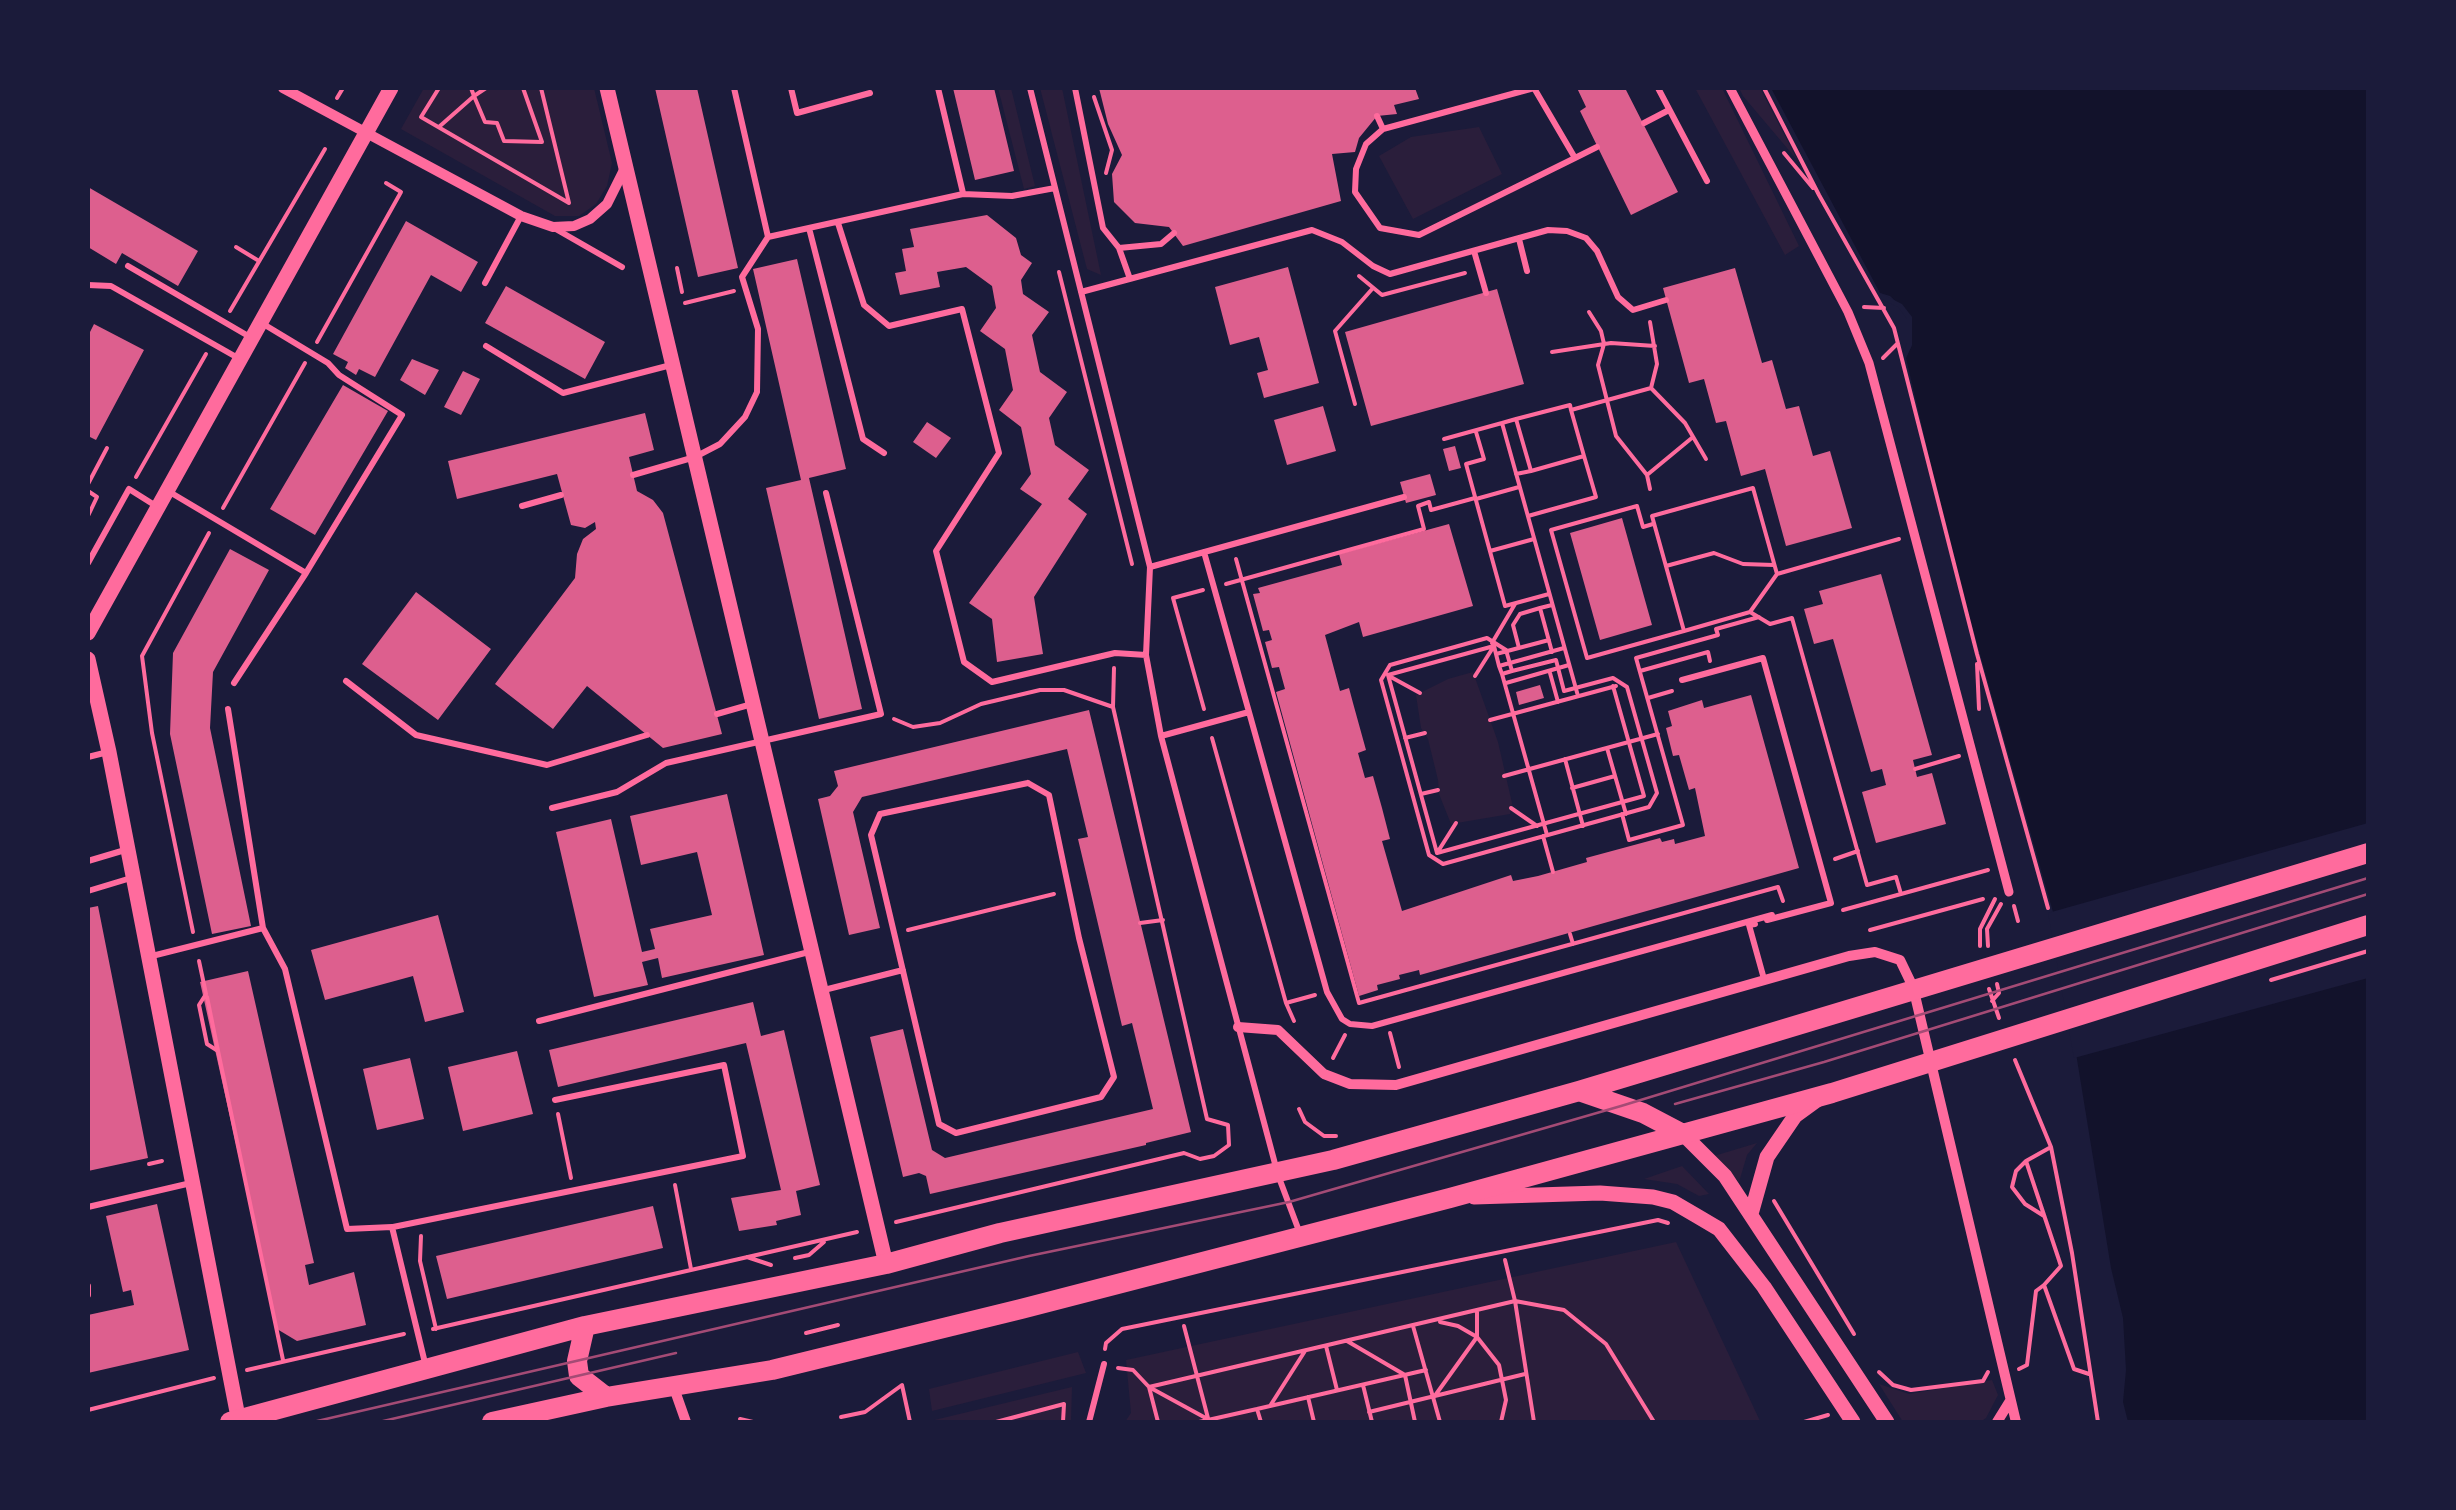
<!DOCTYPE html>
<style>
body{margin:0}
#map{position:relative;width:2456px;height:1510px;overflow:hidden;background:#1b1b3a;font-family:"Roboto Serif",serif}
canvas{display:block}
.frame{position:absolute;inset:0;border:90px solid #1b1b3a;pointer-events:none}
</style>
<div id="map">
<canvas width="2456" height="1510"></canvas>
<div class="frame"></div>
</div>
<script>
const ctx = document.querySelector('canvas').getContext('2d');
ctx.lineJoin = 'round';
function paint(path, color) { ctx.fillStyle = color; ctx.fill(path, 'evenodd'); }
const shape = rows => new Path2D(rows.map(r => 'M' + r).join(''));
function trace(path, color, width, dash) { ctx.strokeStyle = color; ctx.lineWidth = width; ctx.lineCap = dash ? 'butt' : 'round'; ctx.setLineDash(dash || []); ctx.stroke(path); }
paint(shape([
 [424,88,594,88,612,163,607,186,596,204,579,216,555,216,401,129],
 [998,88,1011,88,1035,186,1024,189],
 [1040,88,1062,88,1101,275,1087,269],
 [1695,88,1722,88,1799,246,1785,255],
 [1739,88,1760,88,1798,161,1743,96],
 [1479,127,1502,174,1413,219,1379,156,1411,137],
 [1473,672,1498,742,1512,803,1510,814,1451,824,1439,794,1438,780,1428,739,1421,728,1416,695,1448,679],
 [1757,1143,1747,1155,1739,1182,1714,1156],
 [1682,1166,1709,1194,1699,1196,1677,1184,1644,1179],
 [1676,1242,1760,1421,1125,1422,1131,1413,1126,1360],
 [1078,1352,1086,1373,932,1411,929,1389],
 [1992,1380,1998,1395,1986,1418,1980,1422,1903,1422,1879,1384,1909,1394],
 [1072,1387,1071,1422,926,1422]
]), '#2a1e3b');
paint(shape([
 [1771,88,2368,88,2368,1422,2128,1422,2123,1402,2126,1370,2123,1318,2111,1268,2053,912,1952,555,1906,358,1912,345,1912,317,1890,296,1880,293]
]), '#12122b');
paint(shape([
 [1880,293,1902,304,1912,317,1912,345,1906,358,1902,355,1907,343,1907,319,1898,307,1879,298],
 [2368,823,2368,978,2074,1058,2048,913]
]), '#1b1b3a');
paint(shape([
 [655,88,697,88,738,268,698,277],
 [953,88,994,88,1014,171,975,180],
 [1099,88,1415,88,1419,99,1394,105,1397,114,1377,116,1359,138,1355,152,1332,154,1341,201,1183,246,1169,227,1135,223,1114,202,1112,174,1122,155,1108,124],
 [1577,88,1625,88,1678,192,1631,215,1580,111,1586,107],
 [88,187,198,251,178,286,122,253,116,264,88,247,90,238,88,237],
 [987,215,1016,238,1021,255,1032,263,1021,280,1023,294,1049,312,1032,335,1040,372,1067,392,1049,418,1055,445,1089,470,1068,499,1087,514,1034,597,1043,654,997,662,992,619,969,603,1042,504,1020,489,1031,474,1021,427,999,410,1013,390,1005,349,980,331,996,308,992,286,966,267,937,272,940,287,900,295,895,273,906,271,902,249,914,247,910,229],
 [406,221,478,262,461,292,431,275,375,377,359,369,356,375,345,368,348,362,333,354],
 [797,259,846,469,809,478,862,709,819,719,766,488,801,480,753,269],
 [1288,267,1319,383,1264,398,1257,373,1268,370,1259,337,1230,345,1215,287],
 [1735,268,1762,363,1772,360,1786,409,1799,406,1813,456,1830,451,1852,528,1786,546,1765,469,1741,476,1726,421,1716,423,1704,379,1689,383,1663,288],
 [506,286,605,342,585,379,485,323],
 [1497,289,1524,384,1371,426,1345,332],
 [94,324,144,350,96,440,88,436,88,336],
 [412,359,439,370,425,395,400,380],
 [463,371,480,379,461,415,444,407],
 [343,385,388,411,315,535,270,509],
 [1323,406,1336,451,1287,465,1274,420],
 [645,413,654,450,629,457,637,491,653,500,663,513,722,734,663,748,587,686,553,729,495,684,575,578,577,554,583,539,596,529,595,522,585,528,571,525,557,474,457,499,448,461],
 [927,422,951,438,936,458,913,442],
 [1455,446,1461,468,1449,471,1443,449],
 [1430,474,1436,495,1406,503,1400,482],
 [1622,518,1652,625,1600,640,1570,533],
 [1449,524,1473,606,1363,637,1359,622,1325,635,1340,691,1349,688,1353,703,1366,750,1358,753,1365,778,1373,776,1382,808,1390,839,1382,841,1402,911,1511,875,1513,881,1538,876,1587,862,1586,858,1660,838,1662,842,1674,839,1675,844,1705,836,1695,788,1689,790,1679,755,1673,756,1666,728,1672,726,1668,711,1702,700,1704,708,1751,695,1799,868,1420,975,1419,970,1399,975,1400,979,1377,985,1378,990,1359,996,1276,692,1285,689,1279,667,1272,668,1265,642,1272,640,1269,630,1263,631,1253,594,1260,593,1258,588,1342,565,1339,554],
 [230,549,269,570,213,672,210,728,251,926,212,934,170,734,173,653],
 [1881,574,1932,755,1913,760,1917,777,1932,773,1946,824,1876,843,1862,792,1886,785,1882,769,1871,772,1833,639,1814,644,1804,609,1823,604,1819,591],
 [416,592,491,649,438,720,362,664],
 [1540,685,1544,698,1519,705,1516,692],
 [1089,710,1191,1132,1146,1143,1146,1145,930,1194,926,1176,919,1173,903,1177,870,1037,903,1029,932,1150,945,1158,1153,1109,1132,1023,1122,1026,1078,839,1088,837,1067,749,862,797,853,812,880,928,849,935,818,799,830,796,838,786,834,771],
 [727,794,764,955,662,978,658,958,642,962,648,985,594,997,556,832,611,819,642,952,655,949,650,929,712,915,697,852,641,865,630,816],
 [98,906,148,1158,88,1171,88,908],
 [438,915,464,1012,425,1022,413,976,325,1000,311,950],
 [248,971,314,1263,305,1265,309,1285,354,1272,366,1325,297,1341,277,1329,200,982],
 [753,1002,761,1036,784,1030,820,1185,796,1191,801,1215,776,1221,777,1225,739,1231,731,1198,781,1190,746,1043,558,1087,549,1050],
 [517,1051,533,1114,463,1131,448,1067],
 [410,1058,424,1119,377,1130,363,1069],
 [157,1204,189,1350,88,1373,88,1315,134,1305,131,1290,123,1292,106,1216],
 [653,1206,663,1248,447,1299,436,1256]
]), '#dd5f8e');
trace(shape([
 [439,88,421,117,569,203],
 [486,88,474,96,485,122,497,123,504,141,542,142,523,88],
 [541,88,569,203],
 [1764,88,1819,195,1894,328,1977,654,2048,908],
 [1094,97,1112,150,1106,173],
 [337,98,343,88],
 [440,126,474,96,471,88],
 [1784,153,1813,188],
 [236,247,259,261],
 [677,268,682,292],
 [1059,272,1132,564],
 [1359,276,1382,295,1465,273],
 [685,303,734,291],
 [1864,307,1884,308],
 [230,311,325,149],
 [1589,312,1601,331,1604,344,1598,365,1616,436,1647,475],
 [1650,322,1657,364,1651,388],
 [317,342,401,192,386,183],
 [1552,352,1611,343,1655,346],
 [1883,358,1897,344],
 [1651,388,1685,423,1706,459],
 [1355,404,1335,331,1373,288],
 [1571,410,1651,388],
 [1516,419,1570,405,1571,410,1584,456,1531,471],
 [1502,423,1516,419,1531,471,1516,474],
 [1476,432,1484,459,1466,464,1505,606,1549,594],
 [1444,439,1502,423,1578,696],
 [136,477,206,354],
 [88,484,107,448],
 [1650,489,1647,475,1693,437],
 [88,491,97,497,88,516],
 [1476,499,1519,487],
 [223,508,305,363],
 [1528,516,1596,497,1584,456],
 [1653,524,1643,527,1637,506,1551,530,1587,658,1684,631],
 [1490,551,1534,539],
 [1236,559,1359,1003,1778,887,1783,901],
 [1666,566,1714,553,1743,564,1774,565],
 [1777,574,1750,612,1684,631,1652,516,1753,488,1777,574,1899,539],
 [1226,584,1424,529,1418,506,1429,502,1431,510,1475,498],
 [1203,590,1173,598,1204,709],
 [1750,612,1770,624,1792,618,1867,885,1896,877,1901,894],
 [1487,638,1506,650,1512,671,1556,660,1564,691,1613,678,1627,687,1657,793,1649,807,1443,864,1429,855,1381,680,1390,665,1487,638],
 [1492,643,1515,604],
 [1519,648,1513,625,1520,614,1540,608],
 [1552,652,1540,608,1552,605],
 [1496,654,1549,640],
 [1977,664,1979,709],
 [1499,666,1494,646,1388,675,1437,853,1644,796,1613,686],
 [1512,671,1502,674,1547,835],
 [1640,671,1708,652,1710,661],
 [1550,673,1558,702],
 [1502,674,1499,666,1564,648],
 [1389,676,1420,693],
 [1475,676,1494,646],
 [1506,683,1569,665],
 [1648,698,1672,691],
 [894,719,913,727,940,723,981,704,1040,690,1064,690,1113,707],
 [1490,720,1616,686],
 [1212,738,1286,1003,1315,995],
 [1405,738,1425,733],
 [1607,748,1626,814],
 [1565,759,1583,826],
 [1915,769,1959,756],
 [1504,776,1658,734],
 [1572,788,1615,776],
 [1421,794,1438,790],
 [1511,808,1537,826],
 [1622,814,1629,840,1683,825,1636,658,1718,635,1716,629,1759,617],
 [1543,836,1553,872],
 [1437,853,1456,823],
 [1835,859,1858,851],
 [2014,906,2018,921],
 [1843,910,1988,870],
 [1140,923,1163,920],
 [908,930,1054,894],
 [1870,930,1983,899],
 [193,932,152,733,142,656,209,533],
 [1570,934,1573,944],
 [1980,946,1980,929,1995,899],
 [1988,946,1987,929,2001,904],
 [199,961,206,994,199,1005,207,1044,218,1051,283,1360],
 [2271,980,2368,951],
 [1989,989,1999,1018],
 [207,997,218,1051],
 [1992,1001,1999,993,1997,984],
 [1286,1003,1294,1021],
 [1390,1033,1399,1067],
 [1333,1058,1345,1035],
 [2015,1060,2051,1147,2072,1253,2098,1422],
 [1299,1109,1305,1122,1324,1136,1336,1136],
 [558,1114,571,1178],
 [2026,1161,2016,1171,2012,1187,2025,1204,2044,1216],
 [149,1164,162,1161],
 [675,1185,691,1269],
 [1774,1201,1854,1334],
 [896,1222,1184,1153,1200,1159,1214,1156,1229,1145,1228,1125,1207,1119,1113,707,1114,668],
 [421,1236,420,1261,436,1329],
 [747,1257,771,1265],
 [795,1258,809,1255,824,1242],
 [1505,1260,1515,1301,1534,1422],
 [2044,1285,2061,1266,2026,1161,2051,1147],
 [1440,1322,1458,1326,1477,1337,1499,1365,1506,1400,1501,1422],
 [1184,1326,1209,1422],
 [1413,1326,1440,1422],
 [433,1329,857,1232],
 [806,1333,838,1325],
 [1347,1341,1405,1375,1415,1422],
 [1326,1346,1337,1390],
 [1105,1349,1106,1343,1122,1329,1658,1220,1668,1223],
 [1118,1368,1133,1370,1149,1387,1515,1301,1564,1310,1606,1344,1654,1422],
 [2019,1369,2027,1365,2036,1291,2044,1285,2074,1369,2089,1374],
 [247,1370,404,1334],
 [1879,1372,1893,1385,1911,1390,1983,1381,1988,1372],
 [1363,1385,1372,1422],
 [1149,1387,1213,1422],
 [1149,1387,1158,1422],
 [1308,1397,1314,1422],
 [1434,1397,1477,1337,1477,1310],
 [1270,1406,1305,1351],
 [1257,1409,1426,1370],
 [88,1410,214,1378],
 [1369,1412,1525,1374],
 [841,1417,865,1412,902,1385,910,1422],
 [740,1419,753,1422],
 [996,1422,1064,1404,1063,1422],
 [1199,1422,1257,1409,1261,1422],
 [1804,1422,1828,1415]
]), '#ff6b9d', 4);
trace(shape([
 [734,88,768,237],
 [791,88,797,113,870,93],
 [938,88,963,193],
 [1030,88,1150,567,1146,655,1161,736,1278,1175,1299,1231],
 [1075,88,1103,228,1119,248,1161,244,1174,233],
 [1658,88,1707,181],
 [1377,116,1383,129],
 [1644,123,1669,110],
 [1575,158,1534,88,1383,129,1366,144,1356,169,1355,192,1380,228,1419,235,1575,158,1597,147],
 [838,223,864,305,889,326,962,309,999,453,936,551,964,662,992,682,1115,653,1146,655],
 [554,228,622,267],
 [809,228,863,439,884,453],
 [1519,239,1527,271],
 [1119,248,1130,279],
 [1474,251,1486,293],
 [128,266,250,337],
 [485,283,521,216],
 [88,285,111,286,238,358],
 [1081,292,1312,230,1342,242,1373,266,1390,274,1548,230,1567,231,1586,238,1597,251,1618,297,1633,310,1666,300],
 [486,346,563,393,671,365],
 [633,475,695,457,720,444,745,417,757,392,758,329,742,277,768,237,963,194,1012,196,1055,188],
 [168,491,306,573,402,415,339,375,328,363,260,322],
 [522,506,561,495],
 [1204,552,1249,712],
 [88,563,129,489,156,506],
 [1150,567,1404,497],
 [1682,680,1763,658,1831,903,1767,920],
 [346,681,416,735,547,765,647,735],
 [234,683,306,573],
 [228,709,263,928,285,969,347,1229,392,1227,425,1363],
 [717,714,752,704],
 [1161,736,1249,712,1327,992,1342,1019,1350,1024,1372,1026,1772,915],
 [88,757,108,752],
 [1028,783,1049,795,1079,938,1114,1077,1101,1097,956,1133,939,1124,871,835,880,814,1028,783],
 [552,808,617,792,666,763,881,714,826,493],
 [88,861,125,850],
 [88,891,131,878],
 [1755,924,1749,925,1764,979],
 [148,957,263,928],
 [824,990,903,970],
 [539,1021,809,952],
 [88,1207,191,1183],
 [393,1227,743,1156,724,1065,555,1100],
 [88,1286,88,1295],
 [1089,1422,1104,1364]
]), '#ff6b9d', 6);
trace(shape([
 [1730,88,1848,312,1869,363,2009,892]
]), '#ff6b9d', 9);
trace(shape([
 [283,88,521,216,553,227,574,226,590,219,607,204,626,166],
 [1238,1027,1278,1030,1324,1074,1350,1084,1396,1085,1849,956,1875,952,1900,960,1913,987,2016,1422],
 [674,1388,686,1422],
 [1997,1422,2010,1401]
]), '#ff6b9d', 10);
trace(shape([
 [607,88,886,1264],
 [88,633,391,88],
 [88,659,109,752,239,1422],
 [1683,1134,1725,1176,1887,1422],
 [1474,1197,1600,1193,1653,1197,1673,1202,1697,1216,1719,1229,1764,1287,1853,1422],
 [1751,1214,1767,1157,1795,1116,1817,1100]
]), '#ff6b9d', 15);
trace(shape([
 [1579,1091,1643,1113,1683,1134],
 [585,1326,577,1361,579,1376,606,1397],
 [230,1422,585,1326,886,1264,1000,1233,1333,1160,1579,1091,2368,853],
 [492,1422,606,1397,772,1370,1021,1309,1450,1198,1832,1093,2368,925]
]), '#ff6b9d', 20);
trace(shape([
 [1675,1104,1824,1062,2368,894],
 [313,1422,1029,1256,1289,1202,1621,1106,2368,878],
 [379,1422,676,1353]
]), '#a44b75', 2.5);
</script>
